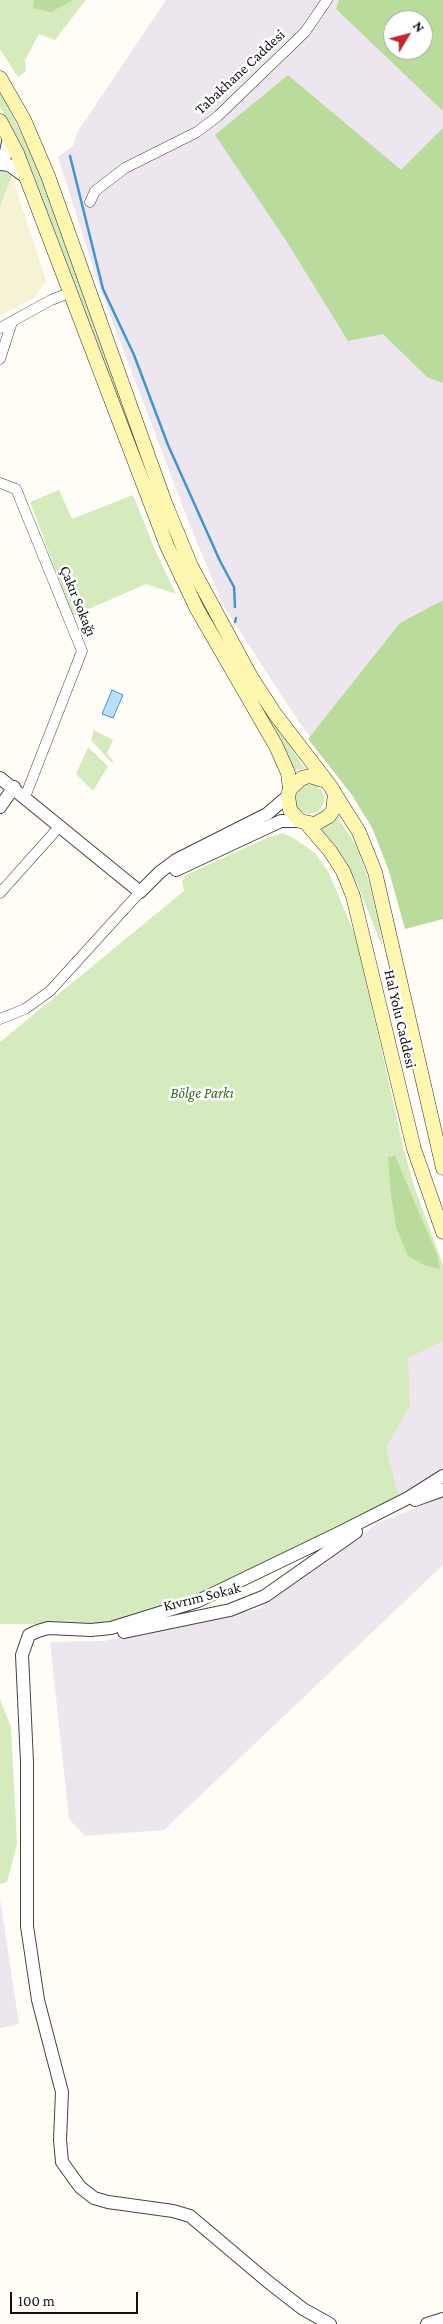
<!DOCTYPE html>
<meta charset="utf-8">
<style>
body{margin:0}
#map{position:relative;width:443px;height:2324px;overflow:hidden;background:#fffdf5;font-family:"Crimson Pro",serif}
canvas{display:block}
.north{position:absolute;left:383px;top:10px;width:50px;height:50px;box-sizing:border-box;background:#fff;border:1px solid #a0a0a0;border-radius:50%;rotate:53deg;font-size:14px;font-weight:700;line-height:20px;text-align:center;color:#111}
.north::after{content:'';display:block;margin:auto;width:18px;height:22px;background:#c4262e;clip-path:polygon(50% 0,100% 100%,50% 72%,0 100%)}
.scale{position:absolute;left:10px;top:2292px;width:128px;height:22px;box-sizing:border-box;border:2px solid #111;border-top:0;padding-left:6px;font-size:15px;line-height:18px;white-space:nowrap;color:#111;-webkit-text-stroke:4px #fff;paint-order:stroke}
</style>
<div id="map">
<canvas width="443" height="2324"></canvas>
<div class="north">N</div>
<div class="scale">100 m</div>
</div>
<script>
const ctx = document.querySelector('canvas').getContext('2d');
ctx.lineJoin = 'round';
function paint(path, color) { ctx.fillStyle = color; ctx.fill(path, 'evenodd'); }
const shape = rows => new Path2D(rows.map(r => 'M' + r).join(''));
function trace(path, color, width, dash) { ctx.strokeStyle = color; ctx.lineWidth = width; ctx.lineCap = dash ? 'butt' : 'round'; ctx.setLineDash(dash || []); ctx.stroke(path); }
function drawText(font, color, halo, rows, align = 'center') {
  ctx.font = font + ' "Crimson Pro",serif'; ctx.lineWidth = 5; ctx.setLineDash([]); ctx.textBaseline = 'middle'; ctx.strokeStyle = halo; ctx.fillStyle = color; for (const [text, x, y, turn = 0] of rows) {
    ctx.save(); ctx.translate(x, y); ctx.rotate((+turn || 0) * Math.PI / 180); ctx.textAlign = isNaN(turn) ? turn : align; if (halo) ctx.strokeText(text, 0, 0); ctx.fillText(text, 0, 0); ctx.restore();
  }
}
paint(shape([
 [166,0,443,0,443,919,405,929,389,871,372,829,352,795,297,719,224,607,191,528,99,286,58,157,73,146,78,131],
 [393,20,423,20,423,50,393,50],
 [443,1329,443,1471,399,1498,382,1449,406,1357],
 [443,1497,443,1565,164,1830,85,1836,69,1819,50,1642,104,1641,258,1609,378,1523],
 [0,1898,19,2024,0,2028]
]), '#eee6ef');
paint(shape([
 [12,176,46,281,34,298,0,316,0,207]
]), '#f6f3d4');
paint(shape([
 [0,0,86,0,55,40,39,34,25,60,26,71,18,77,0,49],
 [0,91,25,141,45,187,150,483,171,538,214,623,211,624,187,578,169,540,37,189,19,142,0,107],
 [0,169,12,176,0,207],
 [59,490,72,519,133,495,156,552,176,594,146,584,73,616,30,502],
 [237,664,305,769,297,769,289,774],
 [94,730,113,740,107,753,113,761,112,763,91,740],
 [88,747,108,766,93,791,76,774],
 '294 799a15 15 0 1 1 30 0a15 15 0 1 1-30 0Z',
 [337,816,356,846,367,875,379,923,383,949,357,883,345,862,320,830,330,824],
 [283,833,295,839,315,853,328,871,356,937,404,1150,414,1186,443,1265,443,1341,408,1358,410,1406,386,1447,399,1498,199,1593,122,1620,98,1624,0,1624,0,1042,184,891,182,881,186,875,267,838],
 [0,1699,11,1727,17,1844,7,1882,0,1884]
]), '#d5ebbd');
paint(shape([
 [34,0,73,0,51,12,33,8],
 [339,0,443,0,443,111,336,9],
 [393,20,423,20,423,50,393,50],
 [288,75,401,170,443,128,443,383,427,377,383,334,348,341,287,242,215,135],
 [443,600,443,919,405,929,389,871,373,829,352,795,308,739,400,623],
 [395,1156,438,1257,440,1269,424,1265,408,1256,396,1227,391,1195,388,1157]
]), '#b9dc9c');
const water = shape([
 [112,690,123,695,113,718,102,714,112,690]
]);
paint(water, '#b9e0f7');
trace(water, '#3f96cf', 1);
trace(shape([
 [70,156,103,289,134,355,168,445,220,561,234,587,235,607],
 [235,622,236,618]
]), '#3f96cf', 2.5);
const minor = shape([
 [90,202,95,191,125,168,197,132,218,116,305,32,327,0],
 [0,328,51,300,69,293],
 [0,359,12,322],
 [0,483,16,489,82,651,25,797],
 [0,893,60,826],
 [0,1019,25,1009,50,991,140,892]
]);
const tertiary = shape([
 [0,163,5,156,9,138],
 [0,164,9,165,26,177],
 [0,778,140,892],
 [0,807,14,787],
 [176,870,281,821,300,821],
 [140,892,160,872,176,860,267,814,288,796],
 [415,1500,443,1490],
 [124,1632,230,1610,265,1596,356,1532],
 [330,2324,303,2309,267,2281,190,2216,173,2211,108,2202,94,2198,80,2187,62,2162,60,2140,62,2092,38,2000,27,1926,27,1762,22,1655,29,1635,38,1631,48,1628,91,1630,111,1628,198,1601,339,1533,408,1498,443,1476],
 [427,2324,443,2319]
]);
const secondary = shape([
 [0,78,24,120,48,176,165,503,191,566,251,677,275,714,331,787,335,794,333,810,329,816,315,824,300,821,290,810,288,796,290,789,302,778,310,776,326,781],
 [0,121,17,153,167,546,197,609,276,746,288,773,290,789],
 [335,794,359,832,375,872,443,1168],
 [307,824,330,851,343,871,353,896,414,1149,443,1232]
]);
trace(minor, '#444', 11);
trace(tertiary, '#444', 14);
trace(secondary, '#333', 15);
trace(minor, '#fff', 10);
trace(tertiary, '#fff', 12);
trace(secondary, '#fff6b0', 14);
drawText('15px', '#111', '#fff', [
 ["Tabakhane Caddesi",240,72,-43],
 ["Çakır Sokağı",78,601,68],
 ["Hal Yolu Caddesi",400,1019,77],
 ["Kıvrım Sokak",202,1597,-14]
]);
drawText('italic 15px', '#2f6b1f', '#fff', [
 ["Bölge Parkı",202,1093]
]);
</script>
